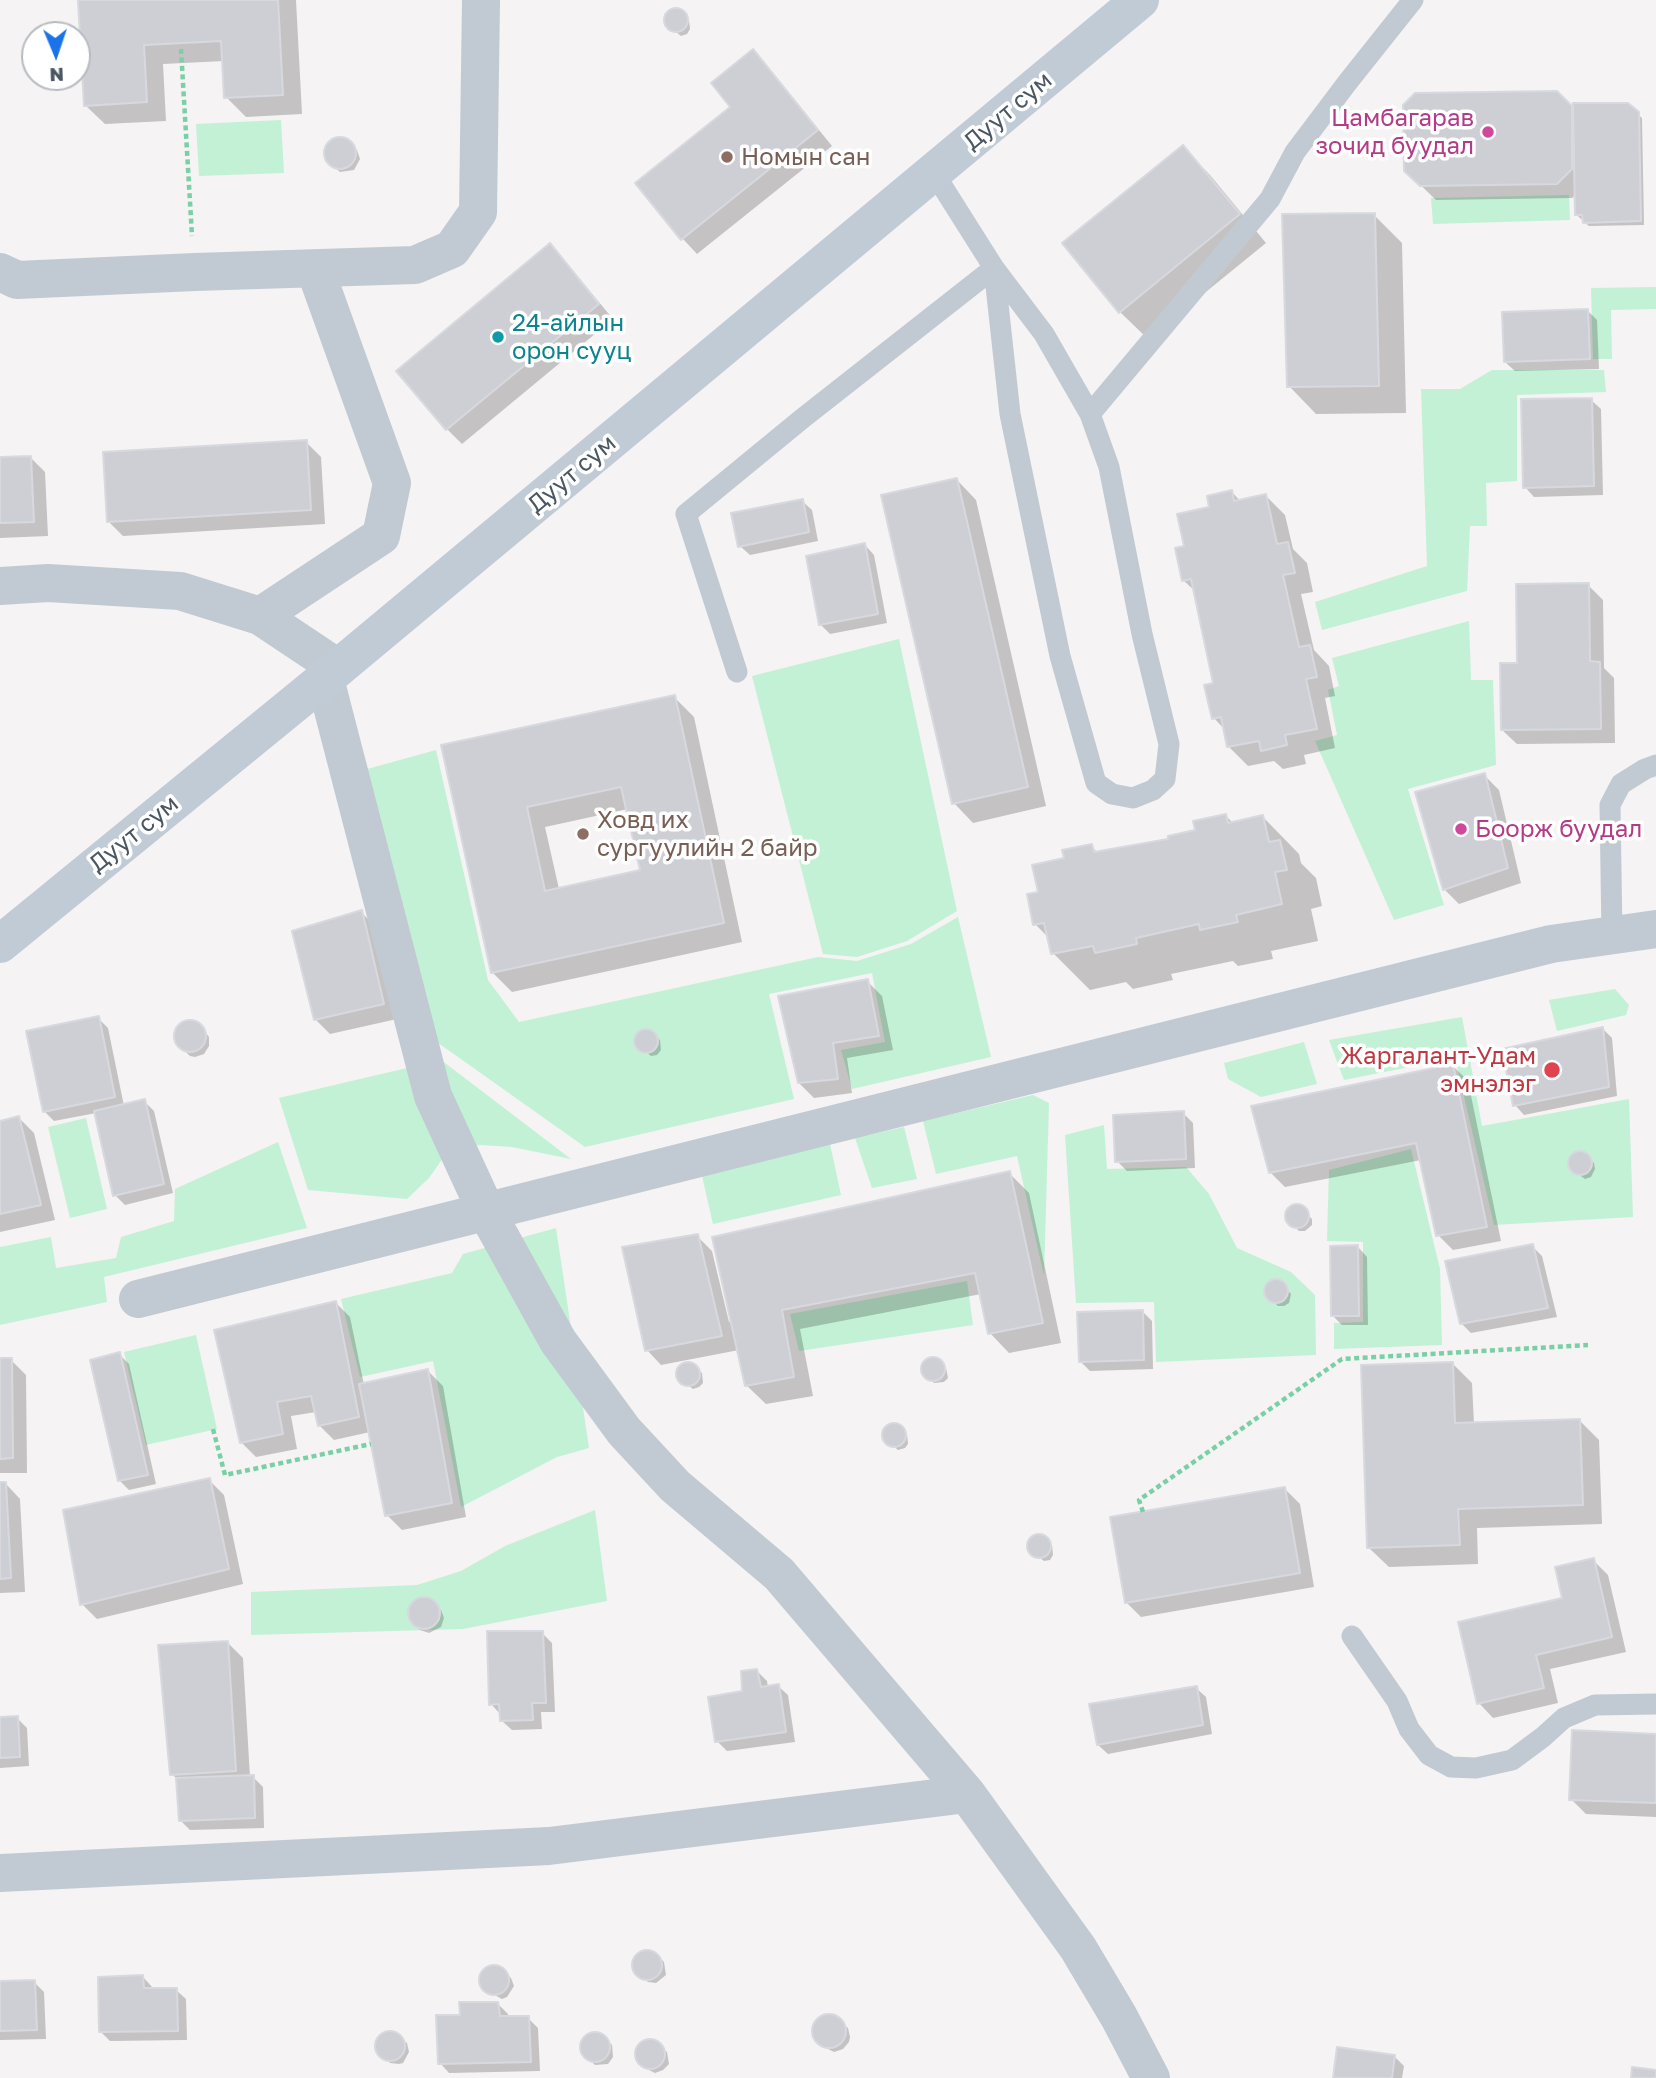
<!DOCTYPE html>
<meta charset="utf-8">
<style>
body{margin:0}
#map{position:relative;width:1656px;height:2078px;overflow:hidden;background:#f5f3f3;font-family:"Golos Text",sans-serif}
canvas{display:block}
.north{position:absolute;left:21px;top:21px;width:70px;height:70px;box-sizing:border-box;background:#fff;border:2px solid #b7bbc0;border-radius:50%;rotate:178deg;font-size:19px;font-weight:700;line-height:28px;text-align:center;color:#4a5661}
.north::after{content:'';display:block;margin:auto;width:24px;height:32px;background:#1a73e8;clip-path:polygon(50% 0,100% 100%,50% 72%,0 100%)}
</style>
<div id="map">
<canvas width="1656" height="2078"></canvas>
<div class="north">N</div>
</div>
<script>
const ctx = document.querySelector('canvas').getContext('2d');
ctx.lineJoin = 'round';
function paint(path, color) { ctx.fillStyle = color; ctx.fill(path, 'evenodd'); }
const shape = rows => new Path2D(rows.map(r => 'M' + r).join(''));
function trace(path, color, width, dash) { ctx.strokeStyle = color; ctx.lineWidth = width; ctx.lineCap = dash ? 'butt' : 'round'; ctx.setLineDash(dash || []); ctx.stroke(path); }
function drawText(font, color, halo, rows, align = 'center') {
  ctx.font = font + ' "Golos Text",sans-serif'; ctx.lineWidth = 7; ctx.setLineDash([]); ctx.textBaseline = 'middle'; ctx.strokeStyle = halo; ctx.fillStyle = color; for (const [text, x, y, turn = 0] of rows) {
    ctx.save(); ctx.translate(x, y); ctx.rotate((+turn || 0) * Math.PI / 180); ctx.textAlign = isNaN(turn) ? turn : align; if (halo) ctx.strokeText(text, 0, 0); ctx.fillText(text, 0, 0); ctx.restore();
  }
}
paint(shape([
 [281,120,284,173,199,176,196,124],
 [1569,195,1570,220,1433,224,1431,198],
 [1656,287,1656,309,1611,310,1612,359,1593,359,1591,288],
 [1492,370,1604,370,1606,392,1517,395,1517,481,1486,483,1487,526,1470,526,1467,591,1322,630,1315,602,1427,566,1421,389,1460,389],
 [1469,621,1471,680,1493,680,1496,765,1408,789,1444,905,1394,920,1315,741,1337,735,1328,690,1339,686,1332,658],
 [899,639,957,911,907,941,857,957,823,954,752,676],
 [436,750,488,980,519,1022,818,957,857,961,911,944,958,917,991,1057,852,1089,841,1050,885,1042,872,973,769,994,794,1099,585,1147,403,1018,342,776],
 [1615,989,1629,1005,1626,1015,1557,1031,1549,1000],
 [1462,1017,1482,1126,1629,1099,1633,1217,1494,1225,1455,1058,1344,1080,1329,1040],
 [1304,1042,1317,1084,1261,1097,1228,1079,1224,1063],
 [441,1060,571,1159,512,1147,480,1145,448,1151,429,1178,407,1199,308,1190,279,1098],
 [1033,1095,1049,1103,1044,1276,1017,1156,936,1174,923,1121],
 [86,1118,107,1209,70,1218,48,1127],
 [1104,1125,1107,1169,1186,1167,1209,1194,1237,1248,1291,1272,1315,1295,1316,1355,1156,1362,1154,1302,1076,1303,1065,1135],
 [904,1127,917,1179,872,1188,855,1138],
 [278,1142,307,1228,104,1277,107,1302,0,1325,0,1247,51,1237,56,1268,116,1258,121,1237,174,1221,175,1189],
 [830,1144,841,1195,713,1224,702,1176],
 [1411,1149,1440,1269,1442,1345,1334,1349,1334,1323,1363,1322,1363,1242,1327,1241,1329,1170],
 [556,1228,589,1448,557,1457,461,1507,433,1361,360,1377,341,1299,452,1273,463,1254],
 [967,1281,973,1325,799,1351,790,1314],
 [196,1335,217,1429,146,1445,124,1352],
 [595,1510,607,1601,463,1629,251,1635,251,1592,417,1585,461,1571,505,1546]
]), '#c3f1d5');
paint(shape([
 [80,0,296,0,302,114,246,117,226,97,224,61,163,64,166,121,105,124,85,105],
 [672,11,679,11,689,20,690,29,687,34,681,36,667,25,667,15],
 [752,52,767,66,832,146,697,254,683,239,638,183,732,107],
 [1557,93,1574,110,1627,105,1642,118,1644,225,1589,226,1584,222,1584,219,1581,219,1577,215,1576,195,1572,198,1436,200,1405,170],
 [344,139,357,150,360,159,354,170,340,172,327,161,325,151,327,146,334,140],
 [1182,147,1210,175,1266,243,1148,339,1120,312],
 [1374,215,1402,243,1406,413,1316,414,1289,386],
 [550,246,564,260,613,319,462,444,447,429,399,371],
 [1588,311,1597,320,1599,369,1515,371,1505,362],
 [1591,400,1601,409,1603,495,1534,497,1525,487],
 [306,442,321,457,325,524,123,536,108,521],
 [30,457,45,472,48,536,0,538,0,459],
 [957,480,976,500,1046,806,973,823,954,803],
 [1232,492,1241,502,1266,496,1285,515,1293,549,1307,563,1313,592,1301,594,1314,650,1329,666,1335,696,1325,698,1335,748,1304,755,1306,764,1283,769,1274,761,1248,766,1229,747,1225,730,1214,718,1215,684,1196,592,1183,580,1186,548,1211,508],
 [802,501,812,510,818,541,750,555,740,546],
 [865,545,874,555,887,623,830,634,820,624],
 [1588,585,1603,600,1604,668,1614,678,1615,743,1517,744,1502,730,1519,664],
 [674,697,694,717,742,942,512,992,492,972,444,747],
 [628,809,642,872,559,889,545,827],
 [1484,775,1499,790,1521,883,1459,904,1444,889],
 [1226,816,1233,823,1263,817,1299,854,1301,863,1316,878,1322,906,1311,909,1318,941,1271,951,1273,959,1238,966,1233,961,1171,974,1173,980,1133,989,1126,982,1090,990,1053,953,1050,939,1035,924,1040,893,1066,859,1091,846,1098,853,1170,841,1197,831],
 [361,912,376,927,397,1019,330,1034,315,1019],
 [867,981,882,996,893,1050,847,1058,852,1093,814,1098,799,1083],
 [98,1018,108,1028,124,1106,144,1101,154,1111,173,1193,125,1205,115,1195,96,1113,54,1121,45,1112],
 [189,1022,193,1022,202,1028,209,1037,209,1046,204,1054,195,1057,190,1056,177,1044,175,1035,180,1026],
 [1603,1029,1612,1038,1617,1096,1524,1115,1515,1105],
 [649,1031,660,1040,661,1050,657,1055,651,1056,637,1045,636,1039,639,1033],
 [1453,1066,1468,1081,1501,1241,1453,1250,1438,1235,1421,1160,1285,1187,1270,1172],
 [1183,1113,1193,1123,1195,1168,1127,1171,1117,1161],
 [19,1118,34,1133,55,1220,0,1232,0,1123],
 [1580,1153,1583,1153,1594,1163,1595,1169,1591,1177,1585,1179,1574,1171,1570,1161,1574,1156],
 [1009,1173,1029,1193,1061,1343,1009,1353,990,1333,981,1294,800,1329,813,1396,766,1404,746,1385,739,1350,661,1365,647,1350,697,1236,712,1251,729,1322],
 [1293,1207,1300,1207,1312,1219,1312,1225,1305,1231,1299,1231,1288,1221,1287,1215],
 [1532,1246,1542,1256,1557,1317,1471,1333,1461,1323],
 [1358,1247,1367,1257,1368,1325,1342,1325,1333,1316],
 [1279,1281,1291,1294,1289,1303,1284,1306,1278,1306,1267,1296,1266,1290,1272,1282],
 [335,1302,350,1317,364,1385,428,1371,443,1386,466,1517,402,1530,387,1515,370,1432,334,1440,319,1425,316,1412,291,1416,297,1449,256,1457,241,1442],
 [1142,1311,1152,1321,1153,1369,1090,1371,1081,1362],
 [119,1354,129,1364,156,1484,129,1490,119,1480],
 [936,1359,946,1368,948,1378,944,1382,934,1383,924,1373,923,1367,926,1361],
 [0,1360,11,1360,26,1375,27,1473,0,1473],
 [688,1364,697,1368,702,1373,703,1383,699,1387,693,1389,679,1379,678,1372,682,1366],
 [1453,1364,1472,1383,1474,1424,1580,1421,1599,1440,1602,1524,1477,1528,1478,1564,1389,1567,1369,1548],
 [890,1425,896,1425,907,1434,908,1444,905,1448,898,1450,885,1439,885,1429],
 [209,1480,224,1495,243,1584,97,1619,82,1604],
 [0,1484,6,1484,20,1499,25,1592,0,1593],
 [1285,1489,1300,1504,1314,1587,1141,1617,1126,1602],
 [1038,1536,1047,1541,1052,1545,1053,1555,1050,1560,1044,1561,1030,1551,1029,1544,1032,1539],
 [1593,1560,1608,1575,1626,1652,1550,1669,1558,1703,1493,1718,1479,1703,1564,1600],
 [423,1598,428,1599,436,1605,441,1610,444,1618,441,1627,429,1633,420,1630,411,1621,409,1610,414,1602],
 [542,1633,552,1643,555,1712,541,1712,542,1729,512,1730,502,1721,501,1715,491,1704],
 [228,1643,243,1658,250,1777,253,1777,263,1787,264,1828,190,1830,180,1820,178,1780,172,1774],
 [757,1671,767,1681,768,1688,778,1686,788,1695,795,1742,727,1751,717,1741],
 [1196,1688,1206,1697,1212,1734,1108,1754,1098,1745],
 [17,1718,27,1728,29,1766,0,1768,0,1719],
 [1656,1735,1656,1817,1586,1814,1571,1799],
 [647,1951,656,1954,664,1962,666,1975,656,1983,648,1982,635,1971,634,1962,638,1954],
 [489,1967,499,1967,511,1978,514,1986,507,1997,502,1999,485,1990,483,1987,481,1978,485,1970],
 [143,1977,152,1987,153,1990,176,1990,186,1999,187,2040,110,2041,101,2032],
 [34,1982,44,1992,46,2039,0,2040,0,1983],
 [498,2004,508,2014,508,2018,528,2018,538,2028,540,2071,449,2073,440,2063,461,2017],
 [829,2015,834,2016,848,2028,850,2037,849,2042,843,2049,834,2052,824,2047,815,2038,814,2027,819,2019],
 [385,2033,394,2033,407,2043,409,2052,403,2063,399,2064,390,2063,378,2052,377,2043,381,2035],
 [595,2033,603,2036,612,2045,613,2057,608,2064,595,2065,583,2054,582,2045,586,2037],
 [646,2041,654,2041,667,2052,669,2064,663,2070,655,2073,647,2069,642,2064,637,2056,639,2047],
 [1394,2056,1404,2066,1402,2078,1335,2078]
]), '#0003');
const building = shape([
 [78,0,278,0,283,95,224,98,221,41,144,45,147,102,84,106,78,0],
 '664 20a12 12 0 1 1 24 0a12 12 0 1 1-24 0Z',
 [753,49,818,130,681,240,635,183,730,107,711,83,753,49],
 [1557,91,1572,106,1572,169,1557,184,1420,186,1404,171,1403,105,1415,93,1557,91],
 [1573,103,1628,103,1639,112,1641,221,1583,223,1582,215,1575,215,1573,103],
 '324 153a16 16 0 1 1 32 0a16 16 0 1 1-32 0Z',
 [1183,145,1240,214,1119,313,1062,243,1183,145],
 [1375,213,1379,386,1287,387,1282,214,1375,213],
 [550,243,599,304,446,430,396,371,550,243],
 [1588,309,1590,359,1504,362,1502,312,1588,309],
 [1592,398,1594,486,1523,488,1521,399,1592,398],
 [307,440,311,510,107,522,103,452,307,440],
 [31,456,34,522,0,523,0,457,31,456],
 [957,478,1028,787,952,804,881,495,957,478],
 [1232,490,1234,501,1266,494,1277,544,1288,542,1295,573,1283,575,1299,647,1310,645,1317,677,1306,679,1317,729,1285,735,1287,745,1261,751,1259,741,1227,747,1221,717,1212,719,1204,685,1213,683,1191,579,1182,581,1175,548,1184,546,1177,514,1209,507,1207,496,1232,490],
 [803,499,809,532,738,547,731,513,803,499],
 [865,543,878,614,819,625,806,556,865,543],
 [1589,583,1590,661,1600,662,1601,729,1501,730,1500,663,1517,663,1516,584,1589,583],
 [675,695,724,923,491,973,441,745,675,695],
 [621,787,640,870,545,891,527,807,621,787],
 [1485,773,1508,868,1443,890,1415,792,1485,773],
 [1226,814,1228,823,1263,815,1269,842,1280,840,1287,870,1275,872,1282,904,1236,915,1238,922,1200,930,1199,924,1136,938,1137,944,1095,953,1093,946,1051,954,1044,923,1033,925,1027,894,1038,892,1032,865,1064,858,1062,850,1092,844,1094,852,1168,839,1168,836,1195,830,1193,821,1226,814],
 [362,910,384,1004,314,1020,292,931,362,910],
 [868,979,879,1036,833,1043,838,1079,798,1083,778,996,868,979],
 [99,1016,115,1097,43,1112,26,1031,99,1016],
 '174 1036a16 16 0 1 1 32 0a16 16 0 1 1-32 0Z',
 [1603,1027,1609,1087,1513,1106,1502,1049,1603,1027],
 '634 1041a12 12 0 1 1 24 0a12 12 0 1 1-24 0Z',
 [1453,1064,1487,1227,1436,1236,1416,1143,1269,1173,1251,1106,1453,1064],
 [145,1099,164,1184,113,1196,94,1111,145,1099],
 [1184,1111,1186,1159,1115,1162,1113,1115,1184,1111],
 [19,1116,41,1205,0,1214,0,1121,19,1116],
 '1568 1163a12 12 0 1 1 24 0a12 12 0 1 1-24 0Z',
 [1010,1171,1043,1323,988,1334,975,1273,782,1310,794,1377,745,1386,712,1237,1010,1171],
 '1285 1216a12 12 0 1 1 24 0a12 12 0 1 1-24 0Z',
 [698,1234,722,1336,645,1351,622,1247,698,1234],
 [1533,1244,1548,1308,1460,1324,1445,1261,1533,1244],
 [1358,1245,1359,1316,1331,1316,1330,1246,1358,1245],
 '1264 1291a12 12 0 1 1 24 0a12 12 0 1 1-24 0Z',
 [336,1301,359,1417,318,1426,311,1396,277,1402,283,1434,240,1443,214,1330,336,1301],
 [1143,1310,1144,1360,1079,1362,1077,1312,1143,1310],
 [120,1352,148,1475,118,1481,90,1360,120,1352],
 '921 1369a12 12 0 1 1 24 0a12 12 0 1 1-24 0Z',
 [0,1358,12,1358,13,1458,0,1459,0,1358],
 [1453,1362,1455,1423,1580,1419,1583,1505,1458,1509,1460,1545,1367,1548,1361,1365,1453,1362],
 '676 1374a12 12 0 1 1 24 0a12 12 0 1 1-24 0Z',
 [428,1369,452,1503,385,1516,359,1384,428,1369],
 '882 1435a12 12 0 1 1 24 0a12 12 0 1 1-24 0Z',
 [210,1478,229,1569,80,1605,63,1510,210,1478],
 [0,1482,6,1482,11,1578,0,1579,0,1482],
 [1285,1487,1300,1573,1125,1603,1110,1517,1285,1487],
 '1027 1546a12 12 0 1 1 24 0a12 12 0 1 1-24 0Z',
 [1594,1558,1612,1637,1536,1655,1544,1688,1477,1704,1458,1622,1562,1598,1555,1567,1594,1558],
 '408 1613a16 16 0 1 1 32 0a16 16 0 1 1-32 0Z',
 [487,1631,543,1631,546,1703,532,1703,533,1720,500,1721,499,1704,489,1705,487,1631],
 [228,1641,236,1771,170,1775,158,1645,228,1641],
 [757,1669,761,1687,779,1684,786,1732,715,1742,708,1697,742,1691,741,1671,757,1669],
 [1197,1686,1203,1725,1097,1745,1089,1704,1197,1686],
 [18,1716,20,1757,0,1758,0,1717,18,1716],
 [1572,1730,1656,1734,1656,1803,1569,1800,1572,1730],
 [254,1775,255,1818,179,1821,176,1778,254,1775],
 '632 1965a15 15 0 1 1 30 0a15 15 0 1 1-30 0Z',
 '479 1980a15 15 0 1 1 30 0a15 15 0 1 1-30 0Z',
 [143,1975,144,1988,177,1988,178,2031,99,2032,98,1977,143,1975],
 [35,1980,37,2030,0,2031,0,1981,35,1980],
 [459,2002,498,2002,500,2016,529,2016,531,2062,438,2064,436,2015,460,2015,459,2002],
 '812 2031a17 17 0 1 1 34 0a17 17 0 1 1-34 0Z',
 '375 2046a15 15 0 1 1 30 0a15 15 0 1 1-30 0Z',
 '580 2047a15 15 0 1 1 30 0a15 15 0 1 1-30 0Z',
 '635 2054a15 15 0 1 1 30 0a15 15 0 1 1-30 0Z',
 [1337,2047,1395,2055,1392,2078,1333,2078,1337,2047],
 [1632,2067,1656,2070,1656,2078,1631,2078,1632,2067]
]);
paint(building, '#cdcfd5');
trace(building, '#d7d9de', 2);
trace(shape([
 [181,49,192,236],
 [213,1429,225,1475,371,1444],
 [1143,1512,1139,1500,1342,1359,1588,1345]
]), '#7ad0a6', 4.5, [5, 3.5]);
trace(shape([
 [1090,414,1270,199,1295,152,1347,83,1413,0],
 [737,672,686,514,803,418,994,268,1010,414,1060,656,1096,783,1112,794,1133,798,1153,790,1165,779,1169,744,1142,634,1109,467,1090,414,1044,334,994,268,934,173],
 [1612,936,1610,805,1621,784,1645,769,1656,765],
 [1352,1636,1397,1701,1409,1729,1429,1755,1451,1767,1476,1768,1512,1760,1543,1737,1564,1718,1595,1705,1656,1704]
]), '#c1cad2', 21);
trace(shape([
 [0,272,17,280,195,272,415,265,452,249,478,212,481,0],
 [0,586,48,583,180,591,260,616,338,668],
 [260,616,381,536,392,483,315,269],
 [325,679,433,1096,486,1211,558,1341,624,1431,675,1486,779,1574,967,1794],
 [138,1299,1551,944,1656,929],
 [0,1873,549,1846,967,1794,1078,1948,1119,2017,1151,2078]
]), '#c1cad2', 38);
trace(shape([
 [0,944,338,668,1140,0]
]), '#c1cbd6', 38);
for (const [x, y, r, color] of [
 [1488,132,7,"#d1479c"],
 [727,157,7,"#8d6e63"],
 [498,337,7,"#0f9aa8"],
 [1461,829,7,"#d1479c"],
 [583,834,7,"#8d6e63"],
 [1552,1070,9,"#e0444e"]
]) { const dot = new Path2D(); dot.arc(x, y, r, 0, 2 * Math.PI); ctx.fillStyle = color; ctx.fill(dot); trace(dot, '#fff', 2.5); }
drawText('24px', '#4a5661', '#fff', [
 ["Дуут сум",1008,111,-40],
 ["Дуут сум",572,474,-40],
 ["Дуут сум",134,834,-39]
]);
drawText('24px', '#b23c85', '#fff', [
 ["Цамбагарав",1474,118],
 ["зочид буудал",1474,146],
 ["Боорж буудал",1475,829,"left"]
], 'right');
drawText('24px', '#785e54', '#fff', [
 ["Номын сан",741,157],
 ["Ховд их",597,820],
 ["сургуулийн 2 байр",597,848]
], 'left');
drawText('24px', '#0d838f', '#fff', [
 ["24-айлын",512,323],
 ["орон сууц",512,351]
], 'left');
drawText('24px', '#be3a42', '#fff', [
 ["Жаргалант-Удам",1536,1056],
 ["эмнэлэг",1536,1084]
], 'right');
</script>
